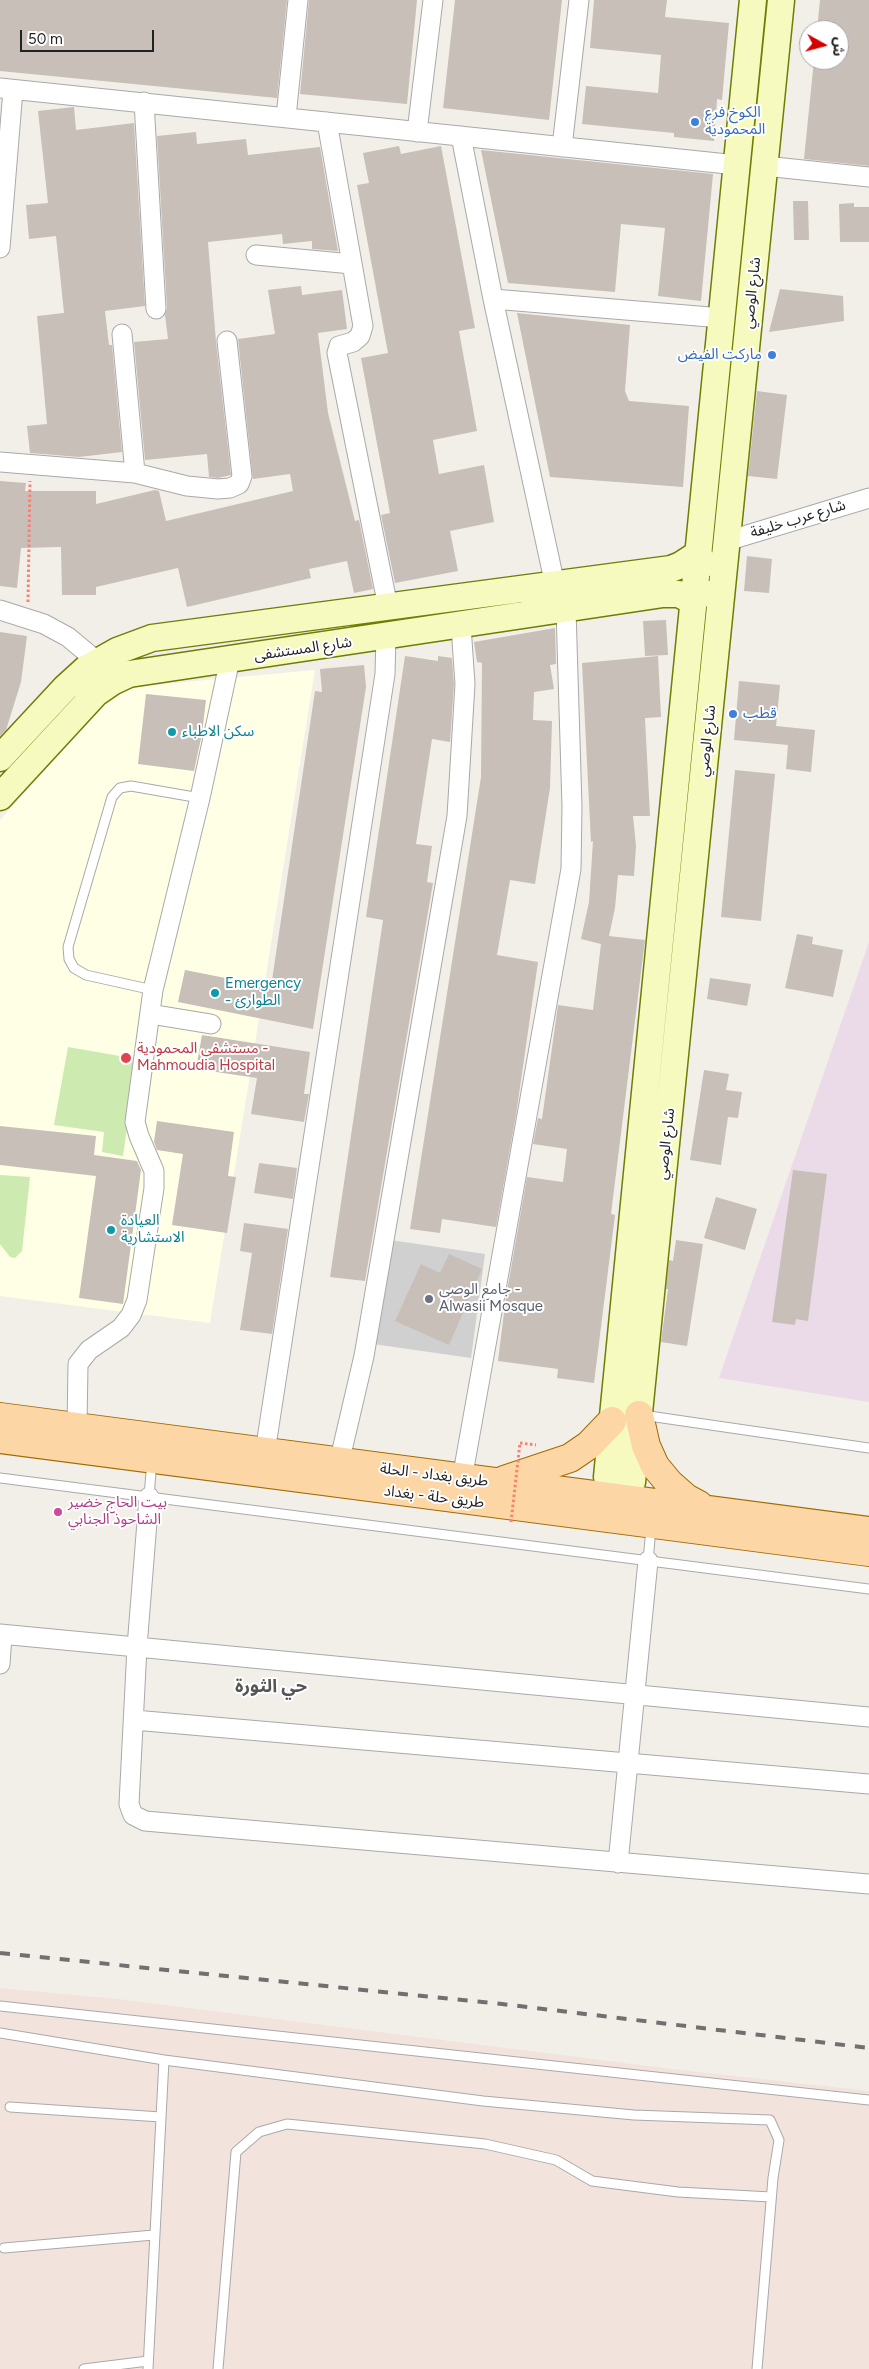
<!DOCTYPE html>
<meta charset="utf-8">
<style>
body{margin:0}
#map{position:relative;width:869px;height:2369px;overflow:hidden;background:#f2efe9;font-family:Figtree,"Noto Sans Arabic",sans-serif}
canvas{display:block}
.north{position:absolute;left:799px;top:20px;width:50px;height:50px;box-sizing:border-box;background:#fff;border:1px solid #a7a7a7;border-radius:50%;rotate:97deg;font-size:14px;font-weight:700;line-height:20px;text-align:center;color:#222}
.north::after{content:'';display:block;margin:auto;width:18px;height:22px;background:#d40000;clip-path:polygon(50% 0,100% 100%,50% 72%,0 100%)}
.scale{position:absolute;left:20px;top:30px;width:134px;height:22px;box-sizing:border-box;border:2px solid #222;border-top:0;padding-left:6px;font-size:15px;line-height:18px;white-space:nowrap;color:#222;-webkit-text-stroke:4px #fff;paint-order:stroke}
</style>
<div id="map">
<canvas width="869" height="2369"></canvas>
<div class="north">ش</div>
<div class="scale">50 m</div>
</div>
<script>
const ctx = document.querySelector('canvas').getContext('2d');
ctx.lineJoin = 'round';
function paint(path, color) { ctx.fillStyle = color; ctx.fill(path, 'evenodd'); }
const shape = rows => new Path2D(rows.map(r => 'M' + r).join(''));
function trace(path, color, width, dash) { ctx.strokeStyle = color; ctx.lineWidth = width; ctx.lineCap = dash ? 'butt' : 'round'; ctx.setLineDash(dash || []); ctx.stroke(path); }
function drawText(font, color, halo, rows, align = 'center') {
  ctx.font = font + ' Figtree,"Noto Sans Arabic",sans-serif'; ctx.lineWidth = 4; ctx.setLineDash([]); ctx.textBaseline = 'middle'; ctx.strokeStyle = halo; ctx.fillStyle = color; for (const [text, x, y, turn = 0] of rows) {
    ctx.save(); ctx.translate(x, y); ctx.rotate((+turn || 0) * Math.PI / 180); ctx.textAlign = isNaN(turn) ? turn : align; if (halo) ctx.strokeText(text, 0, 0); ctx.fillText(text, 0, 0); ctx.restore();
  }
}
paint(shape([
 [869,942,869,1402,719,1378,790,1171]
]), '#ebdbe8');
paint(shape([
 [315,670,210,1323,0,1296,0,820,120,688]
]), '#ffffe5');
paint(shape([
 [384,1239,485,1254,471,1358,373,1344]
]), '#d0d0d0');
paint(shape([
 [0,1988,118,1999,672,2069,869,2091,869,2369,0,2369]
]), '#f3e3dd');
paint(shape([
 [68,1047,137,1059,123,1156,102,1152,104,1132,54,1125],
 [0,1175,30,1177,22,1251,15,1258,10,1257,0,1244]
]), '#cdebb0');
paint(shape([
 [0,0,287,0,277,98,0,71],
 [309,0,417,0,407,104,300,94],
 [455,0,562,0,549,120,443,108],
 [594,0,667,0,665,17,729,23,722,100,717,99,714,141,674,137,674,133,582,124,586,86,658,93,661,55,590,48],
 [820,0,869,0,869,166,804,159,814,60,839,60,839,30,817,30],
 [74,107,76,130,134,123,145,306,105,311,109,345,112,345,122,452,79,457,30,453,27,426,47,424,37,316,64,313,56,236,29,239,26,205,48,203,38,111],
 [196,132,197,144,246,139,248,155,320,147,338,251,312,249,312,241,283,244,282,234,208,242,216,342,231,475,218,478,209,477,207,454,145,460,134,342,168,339,165,315,167,308,157,136],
 [399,146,401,154,441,146,475,328,459,331,477,431,433,440,439,474,484,465,494,522,450,531,458,571,395,583,381,515,390,513,361,358,388,353,357,185,369,183,363,153],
 [481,150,713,174,701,301,658,296,665,228,621,224,615,292,508,283],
 [793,201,808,201,809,240,794,240],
 [854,203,854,207,869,207,869,242,840,242,839,204],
 [301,286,302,295,342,290,347,329,318,333,328,413,355,521,359,520,373,589,354,593,347,561,309,569,311,578,187,607,178,568,96,587,96,595,62,595,61,547,21,548,17,588,0,586,0,481,26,483,25,491,96,491,96,504,155,490,159,491,166,521,293,491,290,474,253,479,238,339,275,334,268,290],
 [780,289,843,296,844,321,769,332],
 [517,313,630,325,625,391,629,401,689,406,683,487,550,477],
 [757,391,787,395,777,479,748,476],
 [747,556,772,559,769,593,744,591],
 [666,620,668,655,645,656,643,621],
 [555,628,556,664,550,665,554,689,534,692,533,720,552,721,550,788,535,884,510,880,497,955,538,962,516,1115,496,1227,442,1219,440,1233,410,1229,481,777,482,663,477,662,474,642],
 [0,632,27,636,21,682,6,730,0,736],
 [405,656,438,661,438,656,452,658,454,684,450,742,432,739,416,844,432,846,427,882,433,883,365,1281,330,1277,383,920,366,917],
 [658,656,661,717,645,718,650,816,633,816,636,846,634,876,618,875,615,908,609,936,645,940,611,1214,615,1215,594,1383,557,1378,558,1369,498,1361,506,1297,527,1177,563,1182,567,1149,533,1144,538,1118,542,1119,558,1005,593,1010,601,944,581,939,589,902,593,841,591,842,582,663],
 [364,665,366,687,313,1029,178,1002,185,970,271,987,315,691,322,692,320,669],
 [739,681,780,685,776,726,815,730,811,772,786,769,788,745,734,740],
 [146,694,206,700,202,734,194,771,138,764],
 [735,770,775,774,761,921,721,917],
 [797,934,813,937,812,944,843,950,833,997,785,988],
 [710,978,751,984,747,1006,707,999],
 [202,1035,310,1052,304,1094,309,1094,304,1122,251,1114,257,1078,196,1069],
 [704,1070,729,1074,726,1090,742,1092,738,1118,728,1117,721,1165,690,1160],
 [157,1121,234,1132,228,1176,236,1177,227,1233,172,1225,183,1154,157,1150,154,1142],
 [0,1126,96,1136,94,1155,137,1161,141,1170,123,1304,79,1298,96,1176,0,1165],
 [259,1163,297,1168,293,1199,254,1193],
 [793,1170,827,1174,808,1321,796,1319,795,1325,772,1322],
 [716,1197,757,1209,745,1250,704,1238],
 [244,1223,288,1229,272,1334,240,1330,252,1253,240,1251],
 [676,1240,703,1244,687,1346,661,1342,668,1289,666,1289,669,1260,673,1261],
 [449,1254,482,1269,449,1345,395,1321,421,1264,440,1273]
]), '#c7bfb8');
const lane = shape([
 [153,990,86,975,74,968,69,959,68,947,112,797,120,788,131,786,200,798],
 [642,1415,869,1448],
 [0,1478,869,1589],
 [149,1497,152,1460],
 [648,1561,651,1528],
 [0,2006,869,2100],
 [0,2033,164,2060,148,2369],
 [164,2060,483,2101,634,2115,770,2120,779,2140,773,2178,757,2369],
 [10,2107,161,2117],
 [4,2248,154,2235],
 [84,2369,148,2361],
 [218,2369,236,2152,259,2132,287,2124,485,2144,556,2160,592,2181,678,2192,771,2197]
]);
const street = shape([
 [0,88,737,165],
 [144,102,156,309],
 [286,117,298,0],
 [327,122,363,326,360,336,353,342,339,346,337,353,388,607],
 [417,132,433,0],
 [461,136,493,299,555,585],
 [562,147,579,0],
 [765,166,869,177],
 [0,248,13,90],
 [256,255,352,264],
 [493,299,722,318],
 [122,334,135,473],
 [0,462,135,473,187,486,218,489,230,488,239,484,242,476,227,341],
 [727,541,869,498],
 [0,610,44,624,68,637,98,662],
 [150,1014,211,1024],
 [77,1427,78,1364,89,1350,121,1328,131,1315,137,1300,154,1188,154,1171,139,1136,135,1122,153,990,200,798,230,659],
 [265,1452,385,674,386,636],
 [339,1463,364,1356,457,816,465,684,461,626],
 [462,1479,571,869,572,807,566,610],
 [149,1497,137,1647,129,1804,133,1815,145,1821,869,1884],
 [0,1634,869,1717],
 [0,1664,2,1635],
 [134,1720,869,1784],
 [618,1863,648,1561]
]);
const secondary = shape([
 [753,0,607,1477,611,1484,618,1488,626,1487,632,1482,781,0],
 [0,758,65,688,87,668,117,651,152,638,671,569,681,565,698,554,704,564],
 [0,797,96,693,112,682,129,674,663,594,679,594,694,602,696,597,704,593]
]);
const primary = shape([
 [639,1415,646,1446,655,1466,669,1483,686,1498,699,1505],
 [0,1417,869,1531],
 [0,1439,869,1552],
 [504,1480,570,1458,589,1445,612,1421]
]);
trace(lane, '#a9a9a9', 11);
trace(street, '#a9a9a9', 21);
trace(secondary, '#707d05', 29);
trace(primary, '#a06b00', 30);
trace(shape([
 [28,602,30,481],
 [520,1443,536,1445]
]), '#fa8072', 3, [2.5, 2.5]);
trace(lane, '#fff', 9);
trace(street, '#fff', 19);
trace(secondary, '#f7fabf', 26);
trace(primary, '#fcd6a4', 28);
trace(shape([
 [0,1953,502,2004,869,2048]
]), '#707070', 4, [10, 10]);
trace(shape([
 [511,1522,520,1443]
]), '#fa8072', 3, [2.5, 2.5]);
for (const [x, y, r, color] of [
 [695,122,5,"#3f7fe0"],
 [772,355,5,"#3f7fe0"],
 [733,714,5,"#3f7fe0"],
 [172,732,5,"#0f9aa8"],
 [215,993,5,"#0f9aa8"],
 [126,1058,6,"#e0444e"],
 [111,1230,5,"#0f9aa8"],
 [429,1299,5,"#6b7280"],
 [58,1512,5,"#d1479c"]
]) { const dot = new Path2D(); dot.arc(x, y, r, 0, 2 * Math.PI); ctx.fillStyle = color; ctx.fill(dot); trace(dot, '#fff', 2); }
drawText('15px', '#366cbe', '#fff', [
 ["الكوخ فرع",705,113],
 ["المحمودية",705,130],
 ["ماركت الفيض",762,355,"right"],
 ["قطب",743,714]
], 'left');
drawText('15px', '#222', '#fff', [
 ["شارع الوصي",752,293,-84],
 ["شارع عرب خليفة",798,519,-17],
 ["شارع المستشفى",303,649,-8],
 ["شارع الوصي",707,741,-84],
 ["شارع الوصي",666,1144,-84],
 ["طريق بغداد - الحلة",434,1475,7],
 ["طريق حلة - بغداد",434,1497,7]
]);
drawText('15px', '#0d838f', '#fff', [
 ["سكن الاطباء",182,732],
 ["Emergency",225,984],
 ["- الطوارئ",225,1001],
 ["العيادة",121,1221],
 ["الاستشارية",121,1238]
], 'left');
drawText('15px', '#be3a42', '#fff', [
 ["مستشفى المحمودية -",137,1049],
 ["Mahmoudia Hospital",137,1066]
], 'left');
drawText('15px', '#5b616d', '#fff', [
 ["جامع الوصي -",439,1290],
 ["Alwasii Mosque",439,1307]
], 'left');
drawText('15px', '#b23c85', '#fff', [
 ["بيت الحاج خضير",68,1503],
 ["الشاحوذ الجنابي",68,1520]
], 'left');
drawText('bold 18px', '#555', '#fff', [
 ["حي الثورة",271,1687]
]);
</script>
